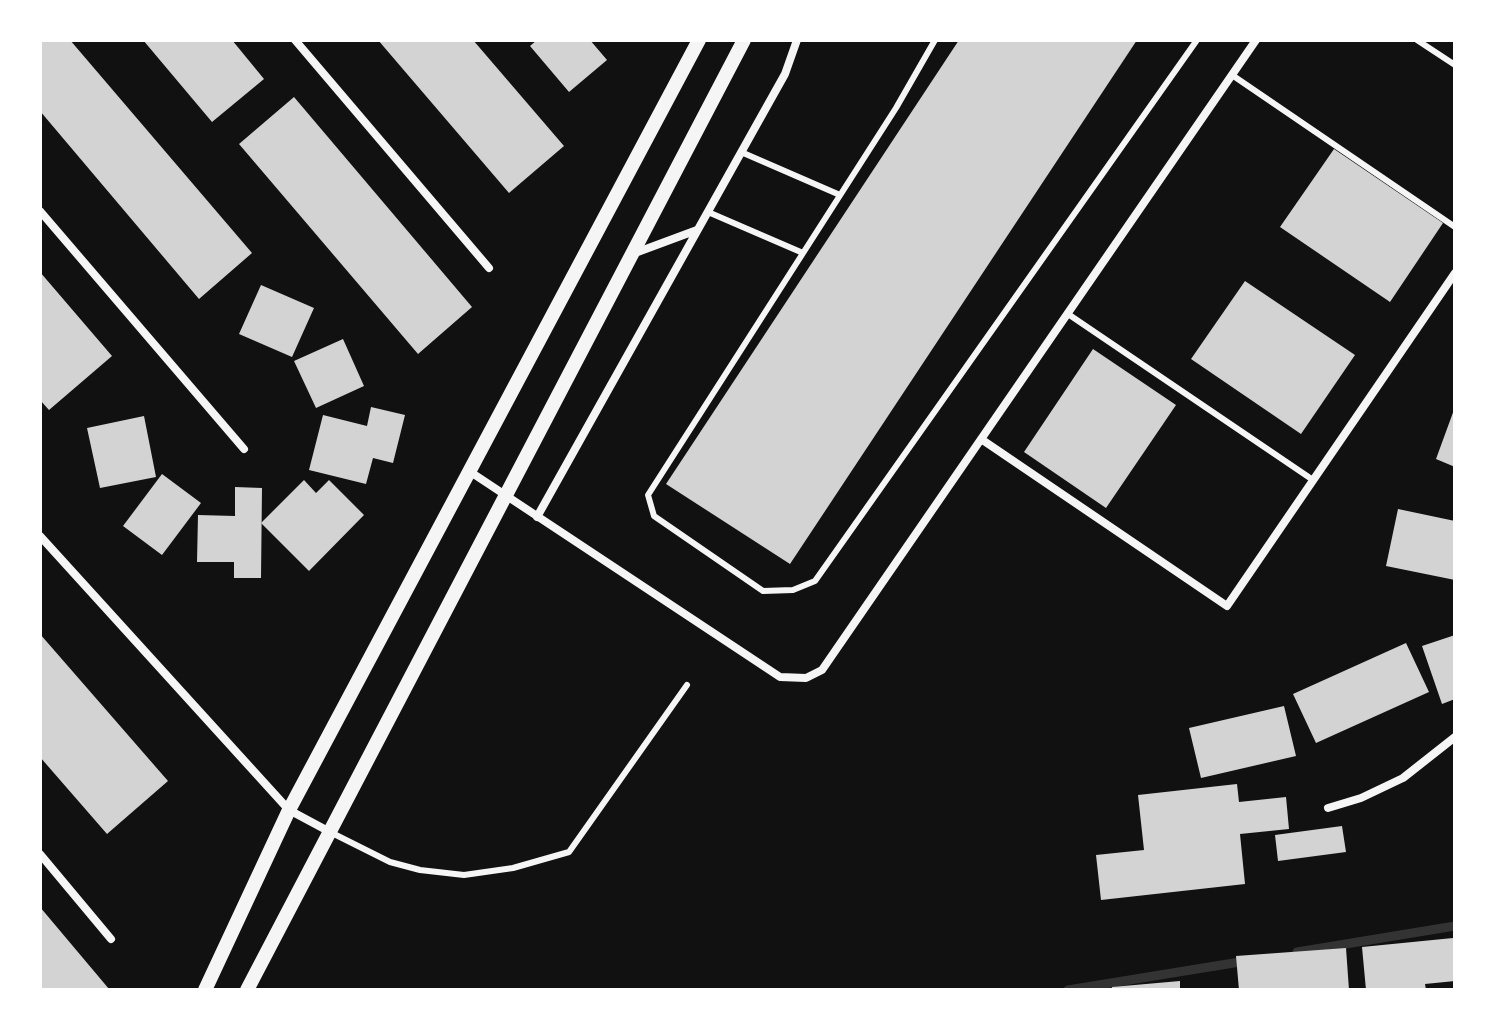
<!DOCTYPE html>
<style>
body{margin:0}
#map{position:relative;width:1495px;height:1030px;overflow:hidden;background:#111;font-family:"Source Serif 4",serif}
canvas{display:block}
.frame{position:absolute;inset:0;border:42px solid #fff;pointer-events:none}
</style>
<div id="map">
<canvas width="1495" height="1030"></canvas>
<div class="frame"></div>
</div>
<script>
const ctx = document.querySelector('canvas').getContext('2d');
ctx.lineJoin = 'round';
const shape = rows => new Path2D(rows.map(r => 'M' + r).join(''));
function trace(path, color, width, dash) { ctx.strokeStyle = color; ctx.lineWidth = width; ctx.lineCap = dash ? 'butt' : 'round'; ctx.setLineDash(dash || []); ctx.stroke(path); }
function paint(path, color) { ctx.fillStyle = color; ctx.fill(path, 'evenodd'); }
trace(shape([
 [1297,952,1455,926],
 [1068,990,1246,961]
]), '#333', 9);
paint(shape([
 [40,40,70,40,252,253,199,299,40,111],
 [143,40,232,40,264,79,212,122],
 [378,40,473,40,564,146,509,193],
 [537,40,590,40,607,60,569,92,530,46],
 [959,40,1137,40,790,564,666,484],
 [294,97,472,307,418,354,239,144],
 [1334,149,1443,223,1390,302,1280,227],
 [40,272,112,356,49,410,40,400],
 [1245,281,1355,355,1301,434,1191,359],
 [261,285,314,308,292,357,239,334],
 [343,339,364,386,316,408,294,361],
 [1093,349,1176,405,1106,508,1024,452],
 [371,407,405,415,393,463,373,458,366,484,309,470,323,415,367,426],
 [1455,407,1455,467,1436,459],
 [144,416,156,477,100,488,87,428],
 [162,474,201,503,162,555,123,526],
 [304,480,316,493,329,480,364,515,309,571,261,523],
 [235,487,262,488,261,578,234,578,234,562,197,562,198,515,235,516],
 [1398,509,1455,521,1455,580,1386,566],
 [40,634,168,781,107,834,40,757],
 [1455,635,1455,699,1442,704,1422,646],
 [1406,643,1429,692,1316,743,1293,694],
 [1284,706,1296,756,1201,778,1189,728],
 [1237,784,1239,802,1286,797,1289,829,1240,834,1245,884,1101,900,1096,855,1144,850,1138,795],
 [1342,826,1346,852,1278,861,1275,835],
 [40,907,109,989,107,990,40,990],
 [1453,938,1455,981,1425,984,1426,990,1366,990,1362,947],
 [1346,948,1349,990,1239,990,1236,956],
 [1180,981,1180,990,1112,990,1112,987]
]), '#d3d3d3');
trace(shape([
 [935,40,896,108,648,495,654,516,763,591,793,590,815,581,1197,40],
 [1417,40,1455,65],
 [1232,75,1455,227],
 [741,152,840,195],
 [708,212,803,253],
 [1068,314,1313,480],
 [332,833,390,862,420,870,464,875,513,868,569,852,687,685]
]), '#f5f5f5', 6);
trace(shape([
 [295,40,489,268],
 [40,211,244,449],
 [635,253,697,230],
 [981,439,1227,606,1455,273],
 [469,471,780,677,806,678,822,670,1256,40],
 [537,517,785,74,797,40],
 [40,536,289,810,330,832],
 [1328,808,1361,798,1403,778,1455,737],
 [40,854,111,939]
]), '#f5f5f5', 8);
trace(shape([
 [205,990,289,810,699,40],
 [247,990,744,40]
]), '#f5f5f5', 14);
</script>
